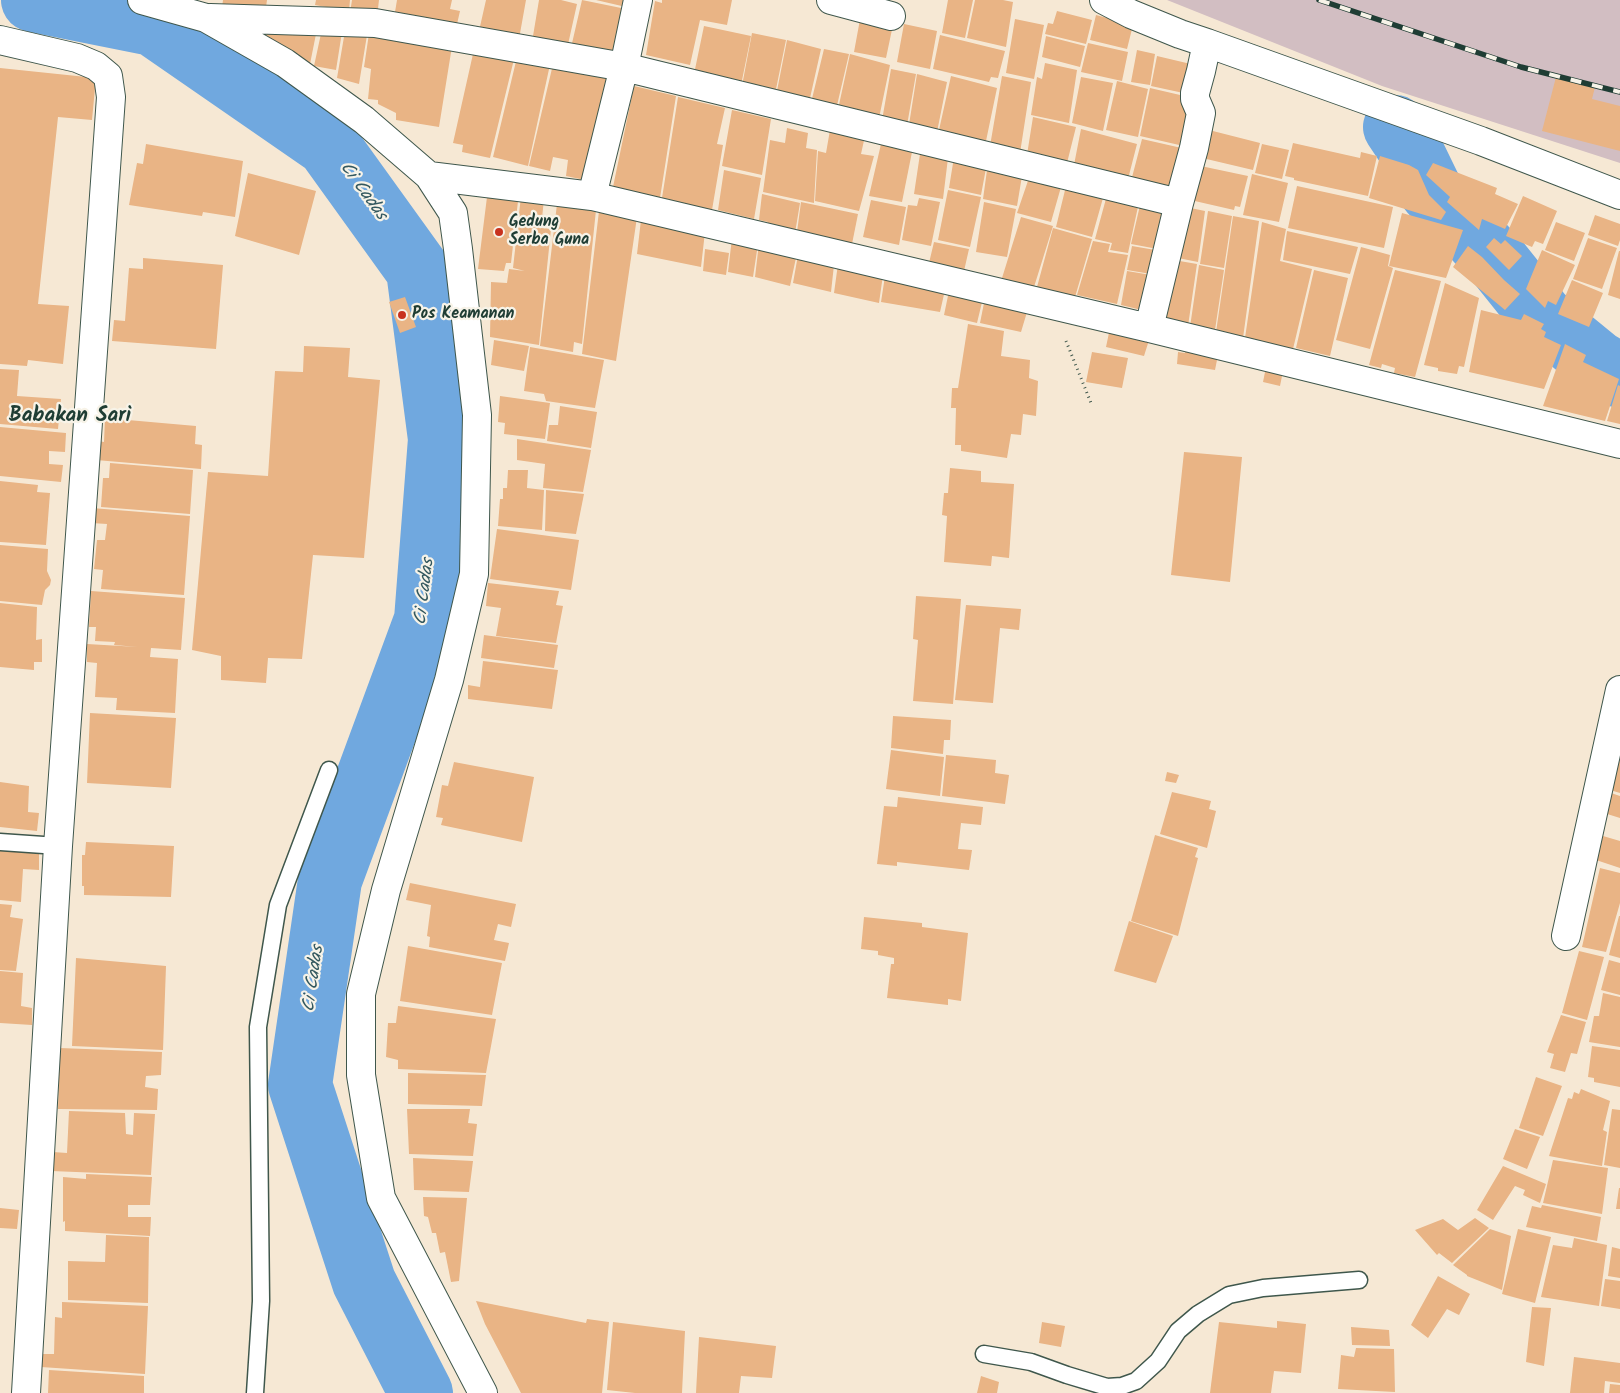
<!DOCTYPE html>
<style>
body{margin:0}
canvas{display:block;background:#f6e8d4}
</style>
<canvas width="1620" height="1393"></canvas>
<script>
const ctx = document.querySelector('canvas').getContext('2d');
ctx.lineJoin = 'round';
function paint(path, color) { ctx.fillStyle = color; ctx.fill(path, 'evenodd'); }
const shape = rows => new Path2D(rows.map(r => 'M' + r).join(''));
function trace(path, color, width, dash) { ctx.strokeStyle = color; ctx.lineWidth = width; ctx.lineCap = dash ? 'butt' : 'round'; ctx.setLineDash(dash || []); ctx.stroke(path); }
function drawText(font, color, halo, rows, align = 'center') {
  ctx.font = font + ' Kalam,sans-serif'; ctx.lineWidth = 4.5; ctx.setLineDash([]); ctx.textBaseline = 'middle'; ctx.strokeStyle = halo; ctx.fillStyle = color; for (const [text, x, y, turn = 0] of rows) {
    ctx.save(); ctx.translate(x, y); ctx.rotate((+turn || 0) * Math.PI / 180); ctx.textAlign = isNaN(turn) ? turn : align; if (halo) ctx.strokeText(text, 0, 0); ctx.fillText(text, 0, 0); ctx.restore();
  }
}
paint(shape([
 [1167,0,1620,0,1620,163,1382,86]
]), '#d2bec2');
trace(shape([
 [33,0,153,24,328,145,418,270,440,439,426,620,330,880,300,1085,364,1282,421,1393],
 [1395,127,1413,154,1431,191,1498,262,1542,317,1597,362,1620,376]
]), '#70a8df', 64);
paint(shape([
 [223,0,267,0,265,14,221,15],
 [316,0,350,0,349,11,315,5],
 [352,0,379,0,377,17,350,13],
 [397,0,452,0,450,9,460,11,455,33,393,24],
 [486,0,526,0,519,39,479,31],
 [539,0,561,0,577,4,567,49,532,42],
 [582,0,626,9,616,61,570,52],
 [596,0,627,0,626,7],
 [662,0,732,0,727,25,700,20,690,65,646,55,655,1,662,3],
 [948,0,973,0,965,38,942,33],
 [975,0,1003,0,1013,2,1006,47,967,38],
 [1057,11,1092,20,1086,44,1045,34,1048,23,1053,24],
 [861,14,894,20,886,58,854,52],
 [1096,15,1133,25,1127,49,1090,40],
 [1015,19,1044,25,1034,79,1006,73],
 [264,24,317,29,308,74,269,48,272,40,259,35],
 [904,24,937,31,930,69,897,62],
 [346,25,368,29,359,84,337,78],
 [704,26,751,36,740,90,694,74],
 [370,27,453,40,439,127,396,120,396,113,378,104,378,100,368,99,371,69,364,67],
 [322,29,342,32,336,70,314,66],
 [752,33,786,40,774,99,741,91],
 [940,35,1005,51,998,78,991,77,989,82,933,69],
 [1046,36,1085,46,1080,67,1042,57],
 [787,40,821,49,808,107,775,101],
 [1088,43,1128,52,1122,81,1081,72],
 [475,45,516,51,490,158,462,152,463,145,453,143],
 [824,49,849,54,835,114,810,107],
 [1137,50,1155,54,1150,85,1131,82],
 [518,53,551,60,528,166,493,157],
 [850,54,890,65,878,123,837,114],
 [1157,56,1195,65,1188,94,1151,86],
 [554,60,616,73,594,182,566,176,568,160,553,157,550,171,529,166],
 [1045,63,1077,70,1069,123,1031,115,1037,77,1042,79],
 [0,68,96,78,92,120,58,117,38,304,69,306,63,364,28,360,27,366,0,364],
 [891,69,916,74,906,131,881,126],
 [917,74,947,82,936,137,908,131],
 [951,76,997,88,986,141,954,134,952,143,937,139],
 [1002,76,1031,82,1020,153,990,146],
 [1081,77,1113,83,1103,131,1072,123],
 [1556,77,1595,87,1592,99,1620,106,1620,151,1542,131],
 [1117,81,1148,89,1138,137,1106,130],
 [634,86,676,96,660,198,613,187],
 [1150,88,1193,98,1188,147,1140,136],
 [678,97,725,108,717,144,723,145,712,210,662,198],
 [732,110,771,119,762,175,722,166],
 [1033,117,1076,127,1065,171,1026,161],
 [787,128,808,133,806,148,817,150,814,203,763,192,770,140,785,143],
 [1081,129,1137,144,1127,183,1073,170],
 [1205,129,1260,143,1253,170,1198,157],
 [830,130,865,136,861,154,874,156,859,211,815,201,818,151,826,153],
 [1142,139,1186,149,1174,195,1130,185],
 [1293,143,1360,158,1361,152,1377,156,1368,196,1294,180,1294,178,1285,176],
 [146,144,243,161,235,217,203,212,202,216,129,205,137,163,143,164],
 [881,144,912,152,902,202,869,196],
 [1262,144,1289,150,1282,179,1255,173],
 [920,154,948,158,943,199,914,194],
 [1380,156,1409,165,1418,170,1429,195,1446,212,1441,220,1369,198],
 [954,157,987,163,981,195,949,188],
 [988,163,1023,170,1017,206,983,199],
 [1433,163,1497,188,1495,194,1518,204,1505,229,1482,219,1479,230,1447,202,1450,197,1426,175],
 [1196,165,1248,176,1240,207,1235,206,1234,210,1186,199],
 [724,170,761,178,754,219,718,210],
 [1031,172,1063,180,1051,222,1017,213],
 [248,173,316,191,299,255,235,236],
 [1252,174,1288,183,1279,222,1243,215],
 [1067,182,1105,191,1092,237,1056,227],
 [1297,186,1393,207,1384,248,1288,228],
 [948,190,981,197,970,247,938,240],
 [762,194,800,203,795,233,768,226,768,222,759,220],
 [1107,195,1139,202,1128,253,1110,250,1112,243,1095,239],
 [521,196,544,199,541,228,551,229,539,345,490,337,491,282,507,283,509,269,525,271,513,268],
 [1523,196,1557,211,1543,244,1535,241,1532,247,1506,236],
 [487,197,518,201,511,263,506,263,504,271,478,269],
 [919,198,940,202,931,246,902,240,908,205,917,206],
 [871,200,906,207,899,245,863,237],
 [1141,201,1172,208,1163,250,1131,244],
 [801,202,858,214,852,244,797,232],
 [984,202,1016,209,1007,257,976,252],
 [557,204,596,210,582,344,574,342,573,352,540,346],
 [1181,206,1205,211,1198,262,1173,257],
 [599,211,637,217,616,361,582,354],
 [1208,211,1232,216,1224,268,1200,264],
 [1402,213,1463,230,1446,278,1389,266],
 [1595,215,1620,224,1620,240,1618,246,1588,235],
 [1233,216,1259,221,1243,338,1216,332],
 [1021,217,1053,226,1034,287,1002,278],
 [641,220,705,232,701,267,637,254],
 [1262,222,1286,229,1280,261,1312,269,1293,349,1245,338],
 [1556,222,1585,233,1574,261,1545,250],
 [1053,228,1092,239,1075,297,1037,287],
 [1287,231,1358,247,1350,274,1283,260],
 [732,238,758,244,753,277,728,272],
 [1494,238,1501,244,1505,240,1522,256,1509,270,1486,247],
 [1588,238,1617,248,1602,289,1573,279],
 [1093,241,1110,244,1108,252,1128,255,1117,304,1077,295],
 [934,242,969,249,964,271,929,263],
 [759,243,797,253,790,286,755,277],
 [1132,246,1161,251,1157,275,1127,270],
 [1468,246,1482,257,1504,280,1520,294,1505,310,1453,267],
 [1361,247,1390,255,1388,266,1393,268,1370,349,1336,340],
 [705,249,729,253,726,275,703,271],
 [1542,250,1575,265,1556,305,1548,301,1545,308,1526,289],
 [1619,251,1620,251,1620,299,1608,295],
 [798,255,834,265,831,292,793,283],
 [143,258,223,265,216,349,112,341,114,320,125,321,129,268,143,269],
 [1168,259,1197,264,1188,326,1159,318],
 [838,264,883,275,879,303,834,293],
 [1199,265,1224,270,1215,330,1190,327],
 [1314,270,1348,278,1330,356,1296,348],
 [1395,270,1441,281,1415,377,1394,373,1395,368,1382,364,1381,368,1369,365],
 [1127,271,1157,276,1150,312,1121,305],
 [885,276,945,290,940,312,881,302],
 [1572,280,1603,293,1589,327,1558,314],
 [1445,283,1479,298,1464,367,1459,366,1457,374,1438,371,1438,368,1424,365],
 [949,291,983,298,977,323,944,315],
 [405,297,416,327,400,333,389,302],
 [985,298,1027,312,1021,332,980,323],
 [1481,310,1521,320,1524,314,1544,324,1541,329,1546,332,1544,337,1561,345,1544,389,1469,372],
 [968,324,1004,331,1001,356,1030,360,1029,378,1038,381,1036,416,1023,414,1021,435,1011,434,1007,458,961,451,961,445,955,445,956,408,951,408,952,388,958,388],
 [1110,328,1150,337,1144,356,1106,347],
 [494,340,529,346,524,371,491,365],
 [1565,344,1586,355,1583,362,1619,379,1605,421,1543,406],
 [304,346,350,348,348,377,380,380,364,558,313,555,302,659,268,658,266,683,221,680,221,656,192,650,208,472,268,476,275,371,303,372],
 [530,347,604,360,595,408,546,401,544,394,524,391],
 [1185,348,1218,355,1215,370,1177,364,1178,352,1185,353],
 [1092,352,1128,358,1122,388,1086,382],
 [1266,367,1283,371,1280,386,1263,382],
 [0,369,19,370,17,396,61,399,58,429,0,424],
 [1618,385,1620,386,1620,424,1607,421],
 [500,396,550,403,545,439,504,434,505,423,498,422],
 [560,406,597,412,591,448,547,441,549,425,558,425],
 [105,418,196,426,195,444,202,445,201,469,96,460,98,441,104,442],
 [0,427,66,433,65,452,49,451,49,464,63,465,61,482,0,476],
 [517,439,591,450,583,492,543,488,545,464,517,460],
 [1184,452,1242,457,1230,582,1171,575],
 [110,463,193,470,190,514,101,507,103,478,109,478],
 [950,468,981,471,981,482,1014,484,1009,558,992,556,991,566,944,562,947,516,942,515,944,493,948,493],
 [508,470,528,470,527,488,544,490,542,530,498,526,500,499,503,499,503,488,507,488],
 [0,481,38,485,37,492,50,493,46,545,0,542],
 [546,490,584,494,576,534,545,531],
 [92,508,190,516,184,595,101,589,103,570,94,569,97,540,105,540,107,524,91,523],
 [497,529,579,540,571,590,490,579],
 [0,545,48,549,47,571,51,580,50,585,45,590,42,605,0,601],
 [488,583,559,591,556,605,563,606,556,643,496,636,501,608,486,606],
 [91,591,185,598,181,650,151,648,150,657,178,659,175,713,116,710,117,698,95,697,97,663,87,662,87,644,138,647,114,645,115,642,95,641,96,627,89,627],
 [916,596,961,599,953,704,913,701,918,640,913,639],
 [0,603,37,607,36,640,42,639,42,662,34,662,34,670,0,667],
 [966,605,1021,609,1019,630,1000,628,993,703,955,700],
 [484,635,558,645,554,668,481,658],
 [483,661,558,670,552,709,468,699,468,685,480,687],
 [90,713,176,718,171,788,87,783],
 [893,716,951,720,950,740,944,740,943,754,891,748],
 [891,750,944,757,940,796,886,789],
 [946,755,996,760,995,773,1009,775,1005,804,942,796],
 [1620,759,1620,793,1610,790],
 [454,762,534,777,522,842,441,825,443,818,436,817,442,785,448,786],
 [1167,772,1179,775,1176,783,1165,781],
 [0,782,29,786,28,812,39,813,37,831,0,827],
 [1172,792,1211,801,1209,809,1216,811,1207,848,1160,834],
 [1611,793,1620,796,1620,818,1604,813],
 [898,797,983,807,981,825,961,823,958,849,972,850,969,870,897,862,897,866,877,864,884,806,897,807],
 [1155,835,1198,848,1195,857,1198,858,1178,936,1131,921],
 [1603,836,1620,841,1620,868,1596,860],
 [86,842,174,846,171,897,84,895,84,886,82,886,82,855,85,855],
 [0,847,39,850,39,870,23,869,21,902,0,900],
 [1600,868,1620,873,1620,903,1606,952,1582,947],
 [410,883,516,904,511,927,498,924,494,940,509,943,505,961,429,947,430,937,427,936,431,905,406,900],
 [0,904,12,905,10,917,23,919,16,971,0,970],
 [1619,916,1620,916,1620,958,1609,955],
 [864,917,922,923,922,927,968,933,961,1001,948,999,948,1005,887,998,891,964,894,964,894,958,878,955,878,951,861,949],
 [1129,921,1173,936,1156,983,1114,971],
 [408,946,502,963,492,1015,400,1001],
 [1579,951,1604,957,1587,1020,1562,1013],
 [76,958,166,966,163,1050,72,1046],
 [1609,960,1620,963,1620,995,1601,990],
 [0,971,23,973,21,1006,32,1008,32,1025,0,1023],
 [1603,993,1620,997,1620,1047,1589,1042,1594,1016,1599,1016],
 [398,1006,496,1019,486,1073,398,1069,398,1060,386,1057,388,1023,396,1023],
 [1561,1015,1586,1022,1577,1054,1571,1053,1565,1072,1550,1068,1554,1054,1547,1052],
 [1592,1046,1620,1050,1620,1087,1594,1082,1594,1078,1588,1077],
 [60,1048,162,1052,161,1075,146,1076,145,1087,158,1089,157,1110,58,1109],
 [408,1073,486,1075,482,1106,408,1104],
 [1536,1077,1562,1086,1543,1136,1519,1128],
 [1581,1089,1610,1101,1603,1130,1607,1132,1602,1166,1549,1156,1568,1098,1572,1099,1574,1092,1579,1094],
 [407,1109,470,1109,468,1123,477,1124,473,1156,409,1154],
 [1612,1109,1620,1110,1620,1168,1604,1165],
 [69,1111,125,1113,126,1134,133,1135,134,1113,155,1114,151,1175,51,1171,53,1152,67,1153],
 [1515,1129,1540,1137,1527,1169,1503,1159],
 [413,1158,473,1161,469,1192,414,1190],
 [1553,1160,1608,1168,1602,1214,1543,1203],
 [1503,1166,1546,1184,1540,1203,1523,1195,1525,1190,1515,1186,1493,1220,1477,1210],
 [86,1174,152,1177,150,1205,128,1205,128,1217,151,1217,150,1236,65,1231,65,1221,63,1222,63,1177,86,1179],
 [1619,1188,1620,1188,1620,1209,1616,1209],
 [423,1197,467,1198,459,1281,451,1282,445,1252,440,1253,436,1233,432,1233,428,1217,424,1216],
 [1542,1205,1601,1217,1597,1241,1526,1227,1532,1206,1541,1208],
 [0,1208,19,1210,17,1229,0,1228],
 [1475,1218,1489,1228,1452,1263,1439,1253,1437,1255,1415,1230,1443,1219,1458,1230],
 [1490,1229,1511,1236,1502,1290,1467,1276,1467,1275,1453,1265],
 [1518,1229,1551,1237,1535,1303,1502,1294],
 [106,1235,149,1237,148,1303,68,1300,68,1261,105,1262],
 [1574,1238,1607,1245,1599,1306,1541,1297,1553,1245,1572,1248],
 [1612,1247,1620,1249,1620,1278,1608,1276],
 [1438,1276,1470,1294,1459,1315,1447,1309,1428,1338,1411,1325],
 [1605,1279,1620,1281,1620,1309,1601,1306],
 [476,1301,586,1323,587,1319,609,1322,602,1393,521,1393,485,1324],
 [62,1302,148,1306,145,1374,41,1367,41,1354,54,1354,55,1317,62,1318],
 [1532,1307,1551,1308,1544,1366,1526,1362],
 [1277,1321,1306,1324,1301,1373,1274,1371,1271,1393,1210,1393,1219,1322,1277,1328],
 [613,1322,685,1331,682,1393,635,1393,607,1390],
 [1042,1322,1065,1326,1061,1347,1039,1343],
 [1351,1327,1389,1330,1390,1346,1352,1345],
 [699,1337,776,1346,772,1378,741,1376,739,1393,696,1393],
 [1356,1348,1394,1349,1395,1392,1338,1389,1341,1355,1354,1357],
 [1574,1357,1620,1363,1620,1383,1605,1381,1604,1393,1570,1393],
 [49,1370,144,1376,144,1393,48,1393],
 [981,1376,999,1382,997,1393,977,1393],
 [1610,1384,1620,1385,1620,1393,1609,1393]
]), '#e9b485');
const lane = shape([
 [0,842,58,846],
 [984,1354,1031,1362,1067,1375,1107,1387,1122,1386,1136,1381,1158,1361,1178,1331,1198,1314,1229,1295,1263,1288,1359,1280],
 [255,1393,261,1301,258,1027,278,905,329,770]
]);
const street = shape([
 [142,0,206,18,285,63,364,120,429,176,453,213,458,249,477,415,474,574,449,680,386,890,361,994,361,1075,381,1198,483,1393],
 [831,0,891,16],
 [1104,0,1131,14,1180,34,1207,43,1201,71,1195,93,1195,99,1201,113,1194,148,1179,203,1149,328],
 [210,18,375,23,624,67,1179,203],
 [0,40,77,58,96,66,108,76,111,97,58,846,26,1393],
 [1207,43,1481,141,1620,195],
 [429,176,592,196,1149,328,1620,444],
 [592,196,624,67,638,0],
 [1566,936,1620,690]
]);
trace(lane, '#3f574c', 19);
trace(street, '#3f574c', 30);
trace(shape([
 [1066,341,1091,403]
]), '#3f574c', 3, [1, 4]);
trace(lane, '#fff', 16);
trace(street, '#fff', 28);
const rail = shape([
 [1319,0,1521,67,1620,92]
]);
trace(rail, '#1f3d34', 5.5);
trace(rail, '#f7f3e8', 4, [11]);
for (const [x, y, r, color] of [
 [499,232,5,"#c8321e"],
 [402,315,5,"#c8321e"]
]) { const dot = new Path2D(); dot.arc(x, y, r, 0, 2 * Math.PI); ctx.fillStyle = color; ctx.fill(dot); trace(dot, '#f7f3e8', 2); }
drawText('bold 16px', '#1f3d34', '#f7f3e8', [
 ["Gedung",509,223],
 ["Serba Guna",509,241],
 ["Pos Keamanan",412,315]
], 'left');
drawText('italic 18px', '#33585f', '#f7f3e8', [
 ["Ci Cadas",362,192,54],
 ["Ci Cadas",426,592,-83],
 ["Ci Cadas",315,979,-82]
]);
drawText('bold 21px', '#1f3d34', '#f7f3e8', [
 ["Babakan Sari",70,417]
]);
</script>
